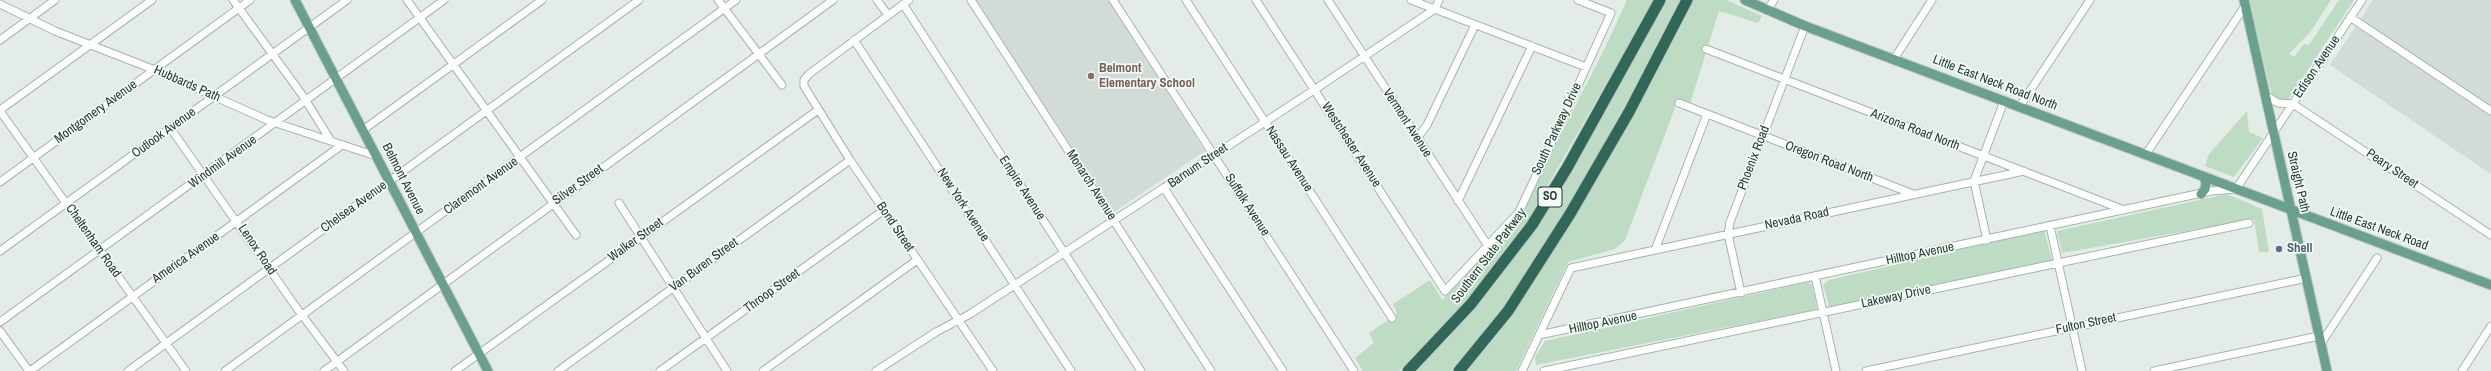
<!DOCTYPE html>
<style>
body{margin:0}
canvas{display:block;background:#e3ece7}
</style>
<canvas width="2491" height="371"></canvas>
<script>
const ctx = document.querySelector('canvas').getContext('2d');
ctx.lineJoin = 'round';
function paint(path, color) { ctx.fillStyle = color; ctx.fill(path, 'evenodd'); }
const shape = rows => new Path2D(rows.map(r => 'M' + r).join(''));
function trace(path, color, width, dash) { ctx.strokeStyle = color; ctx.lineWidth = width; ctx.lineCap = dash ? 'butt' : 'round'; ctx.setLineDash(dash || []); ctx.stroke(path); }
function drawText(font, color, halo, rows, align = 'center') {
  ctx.font = font + ' "Archivo Narrow",sans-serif'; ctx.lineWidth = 3.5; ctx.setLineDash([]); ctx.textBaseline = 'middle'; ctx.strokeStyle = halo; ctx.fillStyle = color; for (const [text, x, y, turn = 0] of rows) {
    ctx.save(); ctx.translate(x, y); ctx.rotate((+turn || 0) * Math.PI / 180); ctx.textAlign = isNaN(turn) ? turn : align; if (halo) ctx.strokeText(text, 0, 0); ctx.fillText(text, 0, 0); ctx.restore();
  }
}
paint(shape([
 [976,0,1108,0,1205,151,1114,212],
 [2373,0,2491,0,2491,174,2330,65]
]), '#d1dcd6');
paint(shape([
 [1627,0,1654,0,1529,218,1497,263,1459,308,1399,371,1363,371,1355,358,1374,343,1369,333,1397,314,1393,304,1430,280,1442,300,1518,218,1605,48],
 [1665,0,1681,0,1596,160,1514,292,1491,325,1451,371,1415,371,1477,306,1535,228,1657,15,1659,16],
 [1692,0,1726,0,1762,16,1758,23,1719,11,1688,110,1676,105,1625,240,1615,249,1568,262,1516,371,1465,371,1491,342,1528,287,1673,37,1675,38],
 [2249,0,2331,0,2311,31,2289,54,2294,57,2304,44,2309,45,2339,0,2354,0,2288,100,2283,102,2273,97,2271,92],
 [2247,111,2249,132,2263,138,2234,177,2205,166,2209,154],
 [2227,194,2262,209,2269,252,2259,252,2254,219,2062,253,2057,231],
 [2044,230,2052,260,1837,307,1829,306,1823,285,1829,280],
 [1809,282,1812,285,1817,308,1814,310,1536,365,1535,357,1545,341]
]), '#bddcc3');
const minor = shape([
 [233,0,303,96,331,141],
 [407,0,576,235],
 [718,0,782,85],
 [877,0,888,15],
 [909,0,809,74,804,80,804,86,850,160,993,371],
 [971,0,1211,371],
 [1113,0,1354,371],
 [1186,0,1392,318],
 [1256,0,1445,291,1519,212,1570,103,1611,13,1578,0],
 [1328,0,1488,246],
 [1411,0,1586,67],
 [0,4,55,31,160,72,267,120,376,156],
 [903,4,1141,371],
 [1768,9,1774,0],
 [2350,17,2491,111],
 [0,40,55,0],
 [854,40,1071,371],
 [1706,49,2124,210],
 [1894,59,1932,0],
 [2265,95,2278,103,2293,104,2491,235],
 [1679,103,1913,194],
 [2020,106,2090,0],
 [0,110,152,0],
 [0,111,186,371],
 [171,129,296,307,344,371],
 [363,130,542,0],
 [1417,138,1427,125,1475,25],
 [2146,154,2245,6],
 [0,182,250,0],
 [1164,188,1283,371],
 [1458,201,1532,46],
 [619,203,727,371],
 [2050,226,2082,371],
 [1987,240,1974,181,2004,101],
 [1655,250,1707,114],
 [0,251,347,0],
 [1815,276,1836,371],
 [1741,293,1728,234,1730,222,1805,26],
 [0,322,444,0],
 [0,331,29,371],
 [1539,335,2211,191,2236,189,2362,0],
 [2320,345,2377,258],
 [30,371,342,145],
 [128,371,639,0],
 [225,371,736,0],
 [324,371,833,0],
 [455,371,818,110],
 [558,371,850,160],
 [660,371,884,210],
 [763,371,917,260],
 [876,371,936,332,970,314,1314,90,1435,9,1439,0],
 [1522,371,1571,268,2024,171],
 [1544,371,2249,223],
 [1866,371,2307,278],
 [2154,371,2319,336],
 [2462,371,2491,326]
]);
const major = shape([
 [295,0,488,371],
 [1745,0,1805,26,2491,285],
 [2244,0,2327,371],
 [2201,194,2205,189,2206,182,2204,177]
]);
const highway = shape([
 [1408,371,1471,304,1532,225,1567,168,1660,0],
 [1459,371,1508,311,1570,214,1629,112,1687,0]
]);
trace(minor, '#a6b4ae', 9);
trace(major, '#c1c8c6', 11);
trace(highway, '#c1c8c6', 13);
trace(minor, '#fff', 7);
trace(major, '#69a08e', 9);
trace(highway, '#306758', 11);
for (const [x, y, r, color] of [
 [1091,76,4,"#8d6e63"],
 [2279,249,4,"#5c6f8a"]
]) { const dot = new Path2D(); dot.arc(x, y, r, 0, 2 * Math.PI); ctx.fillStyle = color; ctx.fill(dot); trace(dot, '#f3f9f5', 1.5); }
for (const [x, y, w] of [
 [1550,197,24]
]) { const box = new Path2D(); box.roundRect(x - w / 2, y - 10, w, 20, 3); ctx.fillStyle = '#f3f9f5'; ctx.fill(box); trace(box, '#233c34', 1); }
drawText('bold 12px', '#233c34', null, [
 ["SO",1550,197]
]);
drawText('13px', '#233c34', '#f3f9f5', [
 ["Edison Avenue",2317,67,-56],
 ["Little East Neck Road North",1995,83,21],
 ["Hubbards Path",187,84,24],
 ["Montgomery Avenue",96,112,-36],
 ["Vermont Avenue",1407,123,57],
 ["South Parkway Drive",1557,129,-65],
 ["Arizona Road North",1915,130,21],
 ["Outlook Avenue",164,133,-36],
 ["Westchester Avenue",1351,145,57],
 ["Phoenix Road",1754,158,-69],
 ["Nassau Avenue",1289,159,57],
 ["Windmill Avenue",223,162,-36],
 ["Oregon Road North",1829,162,21],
 ["Barnum Street",1198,166,-34],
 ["Peary Street",2392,169,34],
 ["Belmont Avenue",403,179,63],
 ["Straight Path",2298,182,77],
 ["Silver Street",578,185,-36],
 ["Monarch Avenue",1091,185,57],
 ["Claremont Avenue",481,186,-36],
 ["Empire Avenue",1022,188,57],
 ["New York Avenue",963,205,57],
 ["Suffolk Avenue",1247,205,57],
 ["Chelsea Avenue",354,207,-36],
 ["Nevada Road",1797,219,-12],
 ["Bond Street",895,227,56],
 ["Little East Neck Road",2379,229,20],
 ["Walker Street",636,240,-36],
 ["Cheltenham Road",93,241,55],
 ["Lenox Road",257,250,56],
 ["Hilltop Avenue",1920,254,-12],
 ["Southern State Parkway",1489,256,-53],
 ["America Avenue",186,258,-35],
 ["Van Buren Street",704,265,-36],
 ["Throop Street",772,291,-36],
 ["Lakeway Drive",1896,297,-12],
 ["Hilltop Avenue",1603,323,-12],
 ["Fulton Street",2086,324,-12]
]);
drawText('bold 13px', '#785e54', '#f3f9f5', [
 ["Belmont",1099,69],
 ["Elementary School",1099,84]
], 'left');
drawText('bold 13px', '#4e5e75', '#f3f9f5', [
 ["Shell",2287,249]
], 'left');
</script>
